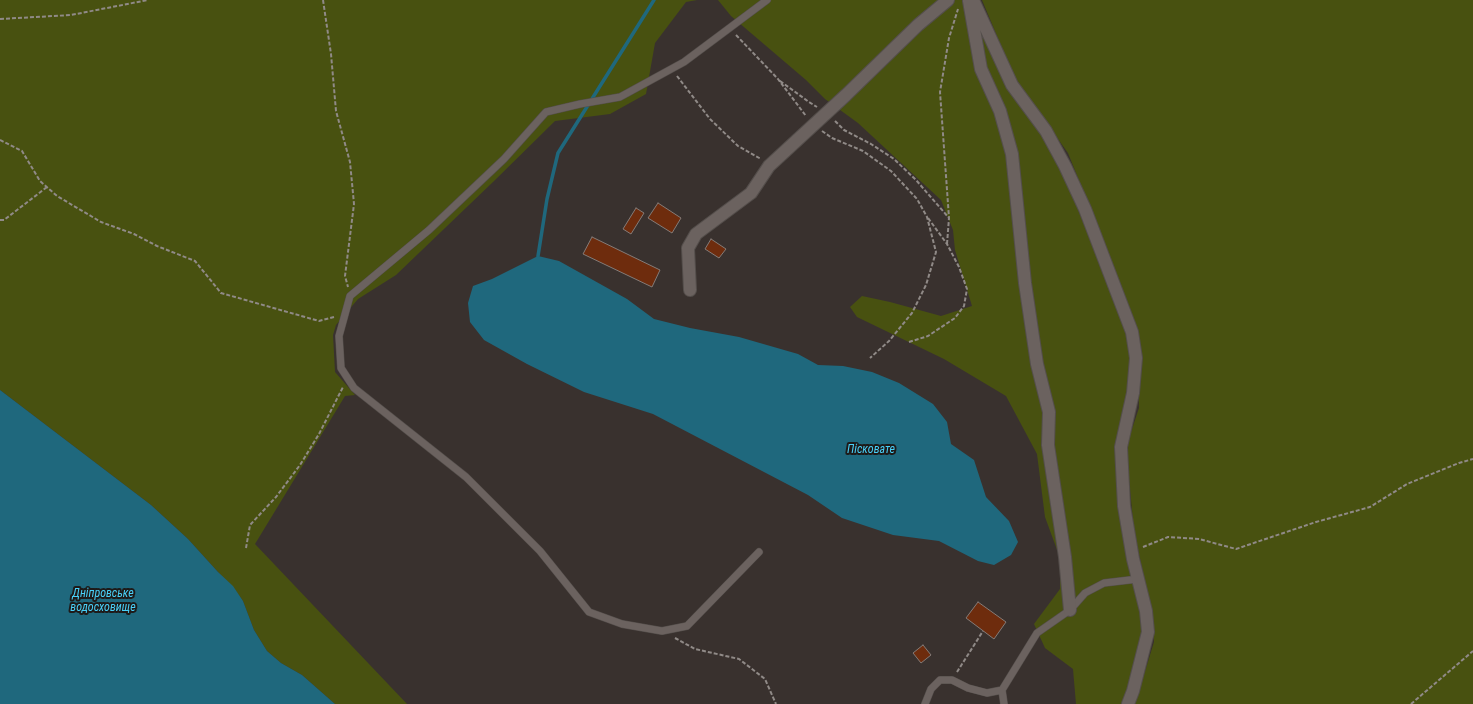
<!DOCTYPE html>
<meta charset="utf-8">
<style>
body{margin:0}
canvas{display:block;background:#39312e}
</style>
<canvas width="1473" height="704"></canvas>
<script>
const ctx = document.querySelector('canvas').getContext('2d');
ctx.lineJoin = 'round';
function paint(path, color) { ctx.fillStyle = color; ctx.fill(path, 'evenodd'); }
const shape = rows => new Path2D(rows.map(r => 'M' + r).join(''));
function trace(path, color, width, dash) { ctx.strokeStyle = color; ctx.lineWidth = width; ctx.lineCap = dash ? 'butt' : 'round'; ctx.setLineDash(dash || []); ctx.stroke(path); }
function drawText(font, color, halo, rows, align = 'center') {
  ctx.font = font + ' "Roboto Condensed",sans-serif'; ctx.lineWidth = 4; ctx.setLineDash([]); ctx.textBaseline = 'middle'; ctx.strokeStyle = halo; ctx.fillStyle = color; for (const [text, x, y, turn = 0] of rows) {
    ctx.save(); ctx.translate(x, y); ctx.rotate((+turn || 0) * Math.PI / 180); ctx.textAlign = isNaN(turn) ? turn : align; if (halo) ctx.strokeText(text, 0, 0); ctx.fillText(text, 0, 0); ctx.restore();
  }
}
paint(shape([
 [0,0,697,0,686,2,655,43,646,94,610,114,555,121,493,182,396,275,358,299,336,325,333,335,335,372,355,395,345,396,255,544,407,704,335,704,302,675,281,663,267,651,254,630,243,601,233,587,218,572,188,539,151,505,0,390],
 [718,0,963,0,987,42,1007,85,1056,155,1128,334,1132,361,1128,401,1117,446,1143,634,1128,691,1122,704,1076,704,1073,669,1045,648,1034,624,1060,589,1060,558,1045,517,1037,454,1006,396,944,359,857,317,850,307,862,296,890,302,941,316,972,306,955,250,953,230,941,200,858,123,825,99,806,80,731,16],
 [982,0,1473,0,1473,704,1135,704,1154,642,1152,614,1134,531,1126,447,1139,408,1137,332,1109,255,1068,153,1015,79]
]), '#485110');
paint(shape([
 [538,256,559,261,627,299,654,319,690,328,739,337,798,354,818,365,843,366,872,372,899,383,933,404,947,422,951,444,974,460,986,497,1009,521,1018,542,1011,555,994,565,978,561,939,541,893,535,842,518,808,495,653,414,584,392,527,364,484,340,470,322,468,303,473,286,492,279],
 [0,390,151,505,188,539,218,572,233,586,243,601,254,630,267,651,281,663,302,675,335,704,0,704]
]), '#1f687d');
trace(shape([
 [538,256,547,199,558,153,654,0]
]), '#1f687d', 3.5);
const building = shape([
 [658,203,681,218,672,233,648,218,658,203],
 [636,208,644,213,631,234,623,229,636,208],
 [592,237,660,270,652,287,583,254,592,237],
 [711,239,726,249,719,258,705,249,711,239],
 [978,602,1006,622,994,639,966,618,978,602],
 [923,645,931,655,921,663,913,653,923,645]
]);
paint(building, '#6e2c0d');
trace(building, '#847b77', 1);
const lane = shape([
 [759,552,687,626,662,631,622,624,589,612,540,551,466,477,354,388,341,368,339,336,350,296,429,230,504,159,546,112,580,104,620,97,684,62,767,0],
 [925,704,931,689,940,680,952,680,968,688,987,693,1002,690],
 [1004,704,1002,690,1037,633,1070,610,1085,593,1104,583,1138,579]
]);
const street = shape([
 [973,0,1012,85,1046,131,1065,166,1085,209,1132,332,1136,358,1133,393,1121,447,1124,506,1133,559,1146,611,1148,632,1133,691,1128,704],
 [969,1,981,69,1000,111,1012,154,1025,283,1037,364,1049,412,1048,445,1065,557,1070,610],
 [690,290,688,248,696,234,751,193,769,166,846,95,918,25,948,0]
]);
trace(lane, '#544e4b', 8);
trace(street, '#544e4b', 14);
trace(shape([
 [323,0,331,54,336,111,350,162,354,204,345,276,348,287],
 [0,19,71,15,148,0],
 [736,35,778,79,806,116],
 [677,76,710,119,738,146,761,159],
 [780,81,809,102,817,107],
 [835,121,844,130,871,144,894,159,916,180,949,218],
 [822,131,832,138,863,151,891,171,917,199,927,217,936,252,926,285,912,313,889,341,870,358],
 [0,140,22,151,40,181,57,196,101,222,134,234,157,246,195,261,221,293,319,321,334,317],
 [0,220,4,220,47,187],
 [947,244,949,218,940,92,949,38,958,9],
 [909,342,928,336,955,318,964,306,967,289,959,267,947,244,928,218],
 [1143,547,1168,537,1199,539,1236,549,1316,522,1370,507,1407,484,1459,463,1473,459],
 [246,548,250,525,276,497,300,465,319,434,343,387],
 [675,638,695,649,739,659,765,679,776,704],
 [957,672,983,631],
 [1411,704,1473,651]
]), '#908a87', 2, [4, 2]);
trace(lane, '#6b625f', 7);
trace(street, '#6b625f', 12);
drawText('italic 12px', '#49d0f8', '#1e1a19', [
 ["Пісковате",871,450],
 ["Дніпровське",103,594],
 ["водосховище",103,608]
]);
</script>
